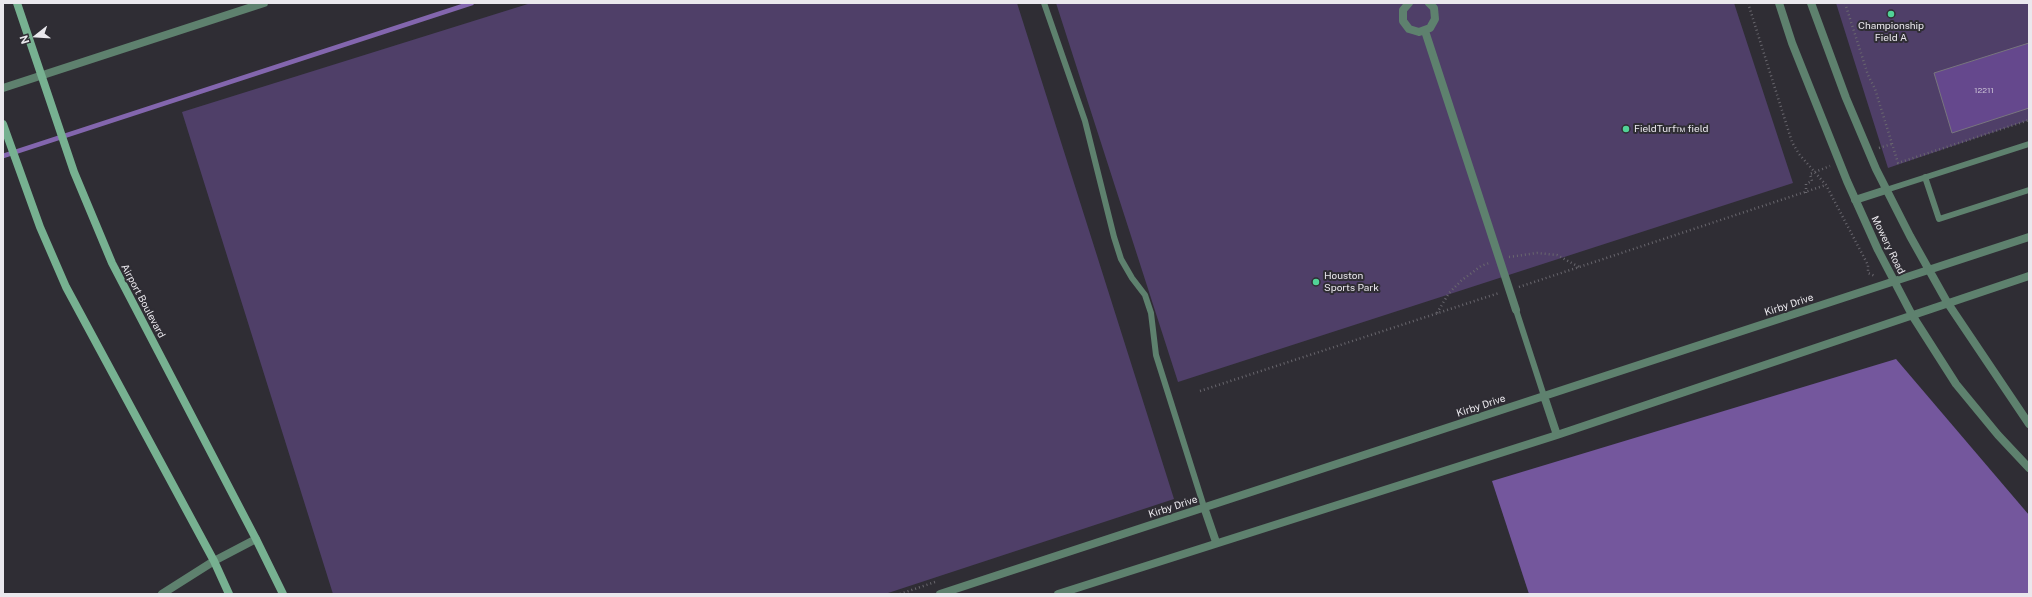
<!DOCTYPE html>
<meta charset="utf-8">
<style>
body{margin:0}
#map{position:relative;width:2032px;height:597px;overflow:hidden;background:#2f2d34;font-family:"Public Sans",sans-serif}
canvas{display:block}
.frame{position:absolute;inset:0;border:4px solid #eae8ed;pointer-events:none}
.north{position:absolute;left:16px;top:16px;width:40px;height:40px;-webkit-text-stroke:3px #2f2d34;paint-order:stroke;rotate:253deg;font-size:11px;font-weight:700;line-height:16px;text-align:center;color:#eae8ed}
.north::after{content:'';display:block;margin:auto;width:14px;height:18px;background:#eae8ed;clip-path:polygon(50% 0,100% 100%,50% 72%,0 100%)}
</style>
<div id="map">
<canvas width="2032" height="597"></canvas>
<div class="frame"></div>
<div class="north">N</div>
</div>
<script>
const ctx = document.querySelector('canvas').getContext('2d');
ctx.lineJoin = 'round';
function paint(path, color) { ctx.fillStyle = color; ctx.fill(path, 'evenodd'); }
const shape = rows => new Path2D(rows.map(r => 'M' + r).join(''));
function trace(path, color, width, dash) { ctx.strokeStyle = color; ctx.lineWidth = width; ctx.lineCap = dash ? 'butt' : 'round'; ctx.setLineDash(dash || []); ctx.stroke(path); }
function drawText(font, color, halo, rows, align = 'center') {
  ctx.font = font + ' "Public Sans",sans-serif'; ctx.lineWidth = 4; ctx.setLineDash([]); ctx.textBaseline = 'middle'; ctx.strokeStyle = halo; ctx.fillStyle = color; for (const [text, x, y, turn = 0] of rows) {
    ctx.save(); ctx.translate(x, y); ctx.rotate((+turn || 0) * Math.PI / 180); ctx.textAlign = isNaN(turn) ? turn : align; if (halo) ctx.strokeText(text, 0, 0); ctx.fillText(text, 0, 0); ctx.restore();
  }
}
paint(shape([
 [531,3,1017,3,1174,499,885,594,333,594,182,112],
 [1056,3,1734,3,1793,183,1178,382],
 [1836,3,2029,3,2029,120,1888,168]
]), '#4f3f68');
paint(shape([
 [1896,359,2029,515,2029,594,1529,594,1492,481]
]), '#74579d');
trace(shape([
 [3,156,472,3]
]), '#8366ae', 4.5);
const building = shape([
 [2029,43,2029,108,1952,133,1934,73,2029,43]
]);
paint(building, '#65488d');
trace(building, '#78757e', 1);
trace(shape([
 [1748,3,1792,142,1799,154,1826,185,1868,265,1868,273,1875,276],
 [1845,3,1868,75,1875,89,1898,163,2029,120],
 [1879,148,1892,144],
 [1806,193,1806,184,1812,181,1810,174,1830,166],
 [1509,257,1537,253,1557,255,1579,267],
 [1519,287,1826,185],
 [1437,313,1449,293,1462,280,1481,266,1489,263],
 [1200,391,1499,293],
 [900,594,935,582]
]), '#69676e', 2.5, [1, 3]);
trace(shape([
 [1044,3,1085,121,1114,237,1121,259,1132,278,1145,295,1151,313,1156,355,1204,507],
 [1925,177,1939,219,2029,190],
 [1886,190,2029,144],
 [1516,310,1544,396]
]), '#5e816e', 6);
trace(shape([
 [1409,3,1403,10,1403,21,1409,29,1419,32,1430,28,1435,19,1434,8,1429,3],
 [1425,31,1516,310]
]), '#5e816e', 8);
trace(shape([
 [162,594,214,561,256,539]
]), '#5e816e', 8);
trace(shape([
 [1779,3,1792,43,1847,181,1878,250,1912,315,1956,384,1998,435,2029,468],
 [1811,3,1846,98,1876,169,1910,236,1947,302,2029,424],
 [3,88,264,3],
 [1855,200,1886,190],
 [1544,396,1557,435],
 [1204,507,1216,542],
 [940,594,2029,237],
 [1058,594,1557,435,2029,276]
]), '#5e816e', 8);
trace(shape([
 [17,3,74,172,112,263,256,539,283,594],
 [3,124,40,227,66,287,214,561,229,594]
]), '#77b191', 8);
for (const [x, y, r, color] of [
 [1891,14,4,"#51d397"],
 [1626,129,4,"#51d397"],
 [1316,282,4,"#51d397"]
]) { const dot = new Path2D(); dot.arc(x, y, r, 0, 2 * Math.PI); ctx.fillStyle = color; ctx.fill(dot); trace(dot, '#2f2d34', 1.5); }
drawText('8px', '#c9c0d5', null, [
 ["12211",1984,91]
]);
drawText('10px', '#eae8ed', '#2f2d34', [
 ["Championship",1891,26,"center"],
 ["Field A",1891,38,"center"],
 ["FieldTurf™ field",1634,129],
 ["Houston",1324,276],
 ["Sports Park",1324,288]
], 'left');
drawText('10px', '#eae8ed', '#2f2d34', [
 ["Mowery Road",1888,245,64],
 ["Airport Boulevard",143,301,62],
 ["Kirby Drive",1789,305,-18],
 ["Kirby Drive",1481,406,-18],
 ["Kirby Drive",1173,507,-18]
]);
</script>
